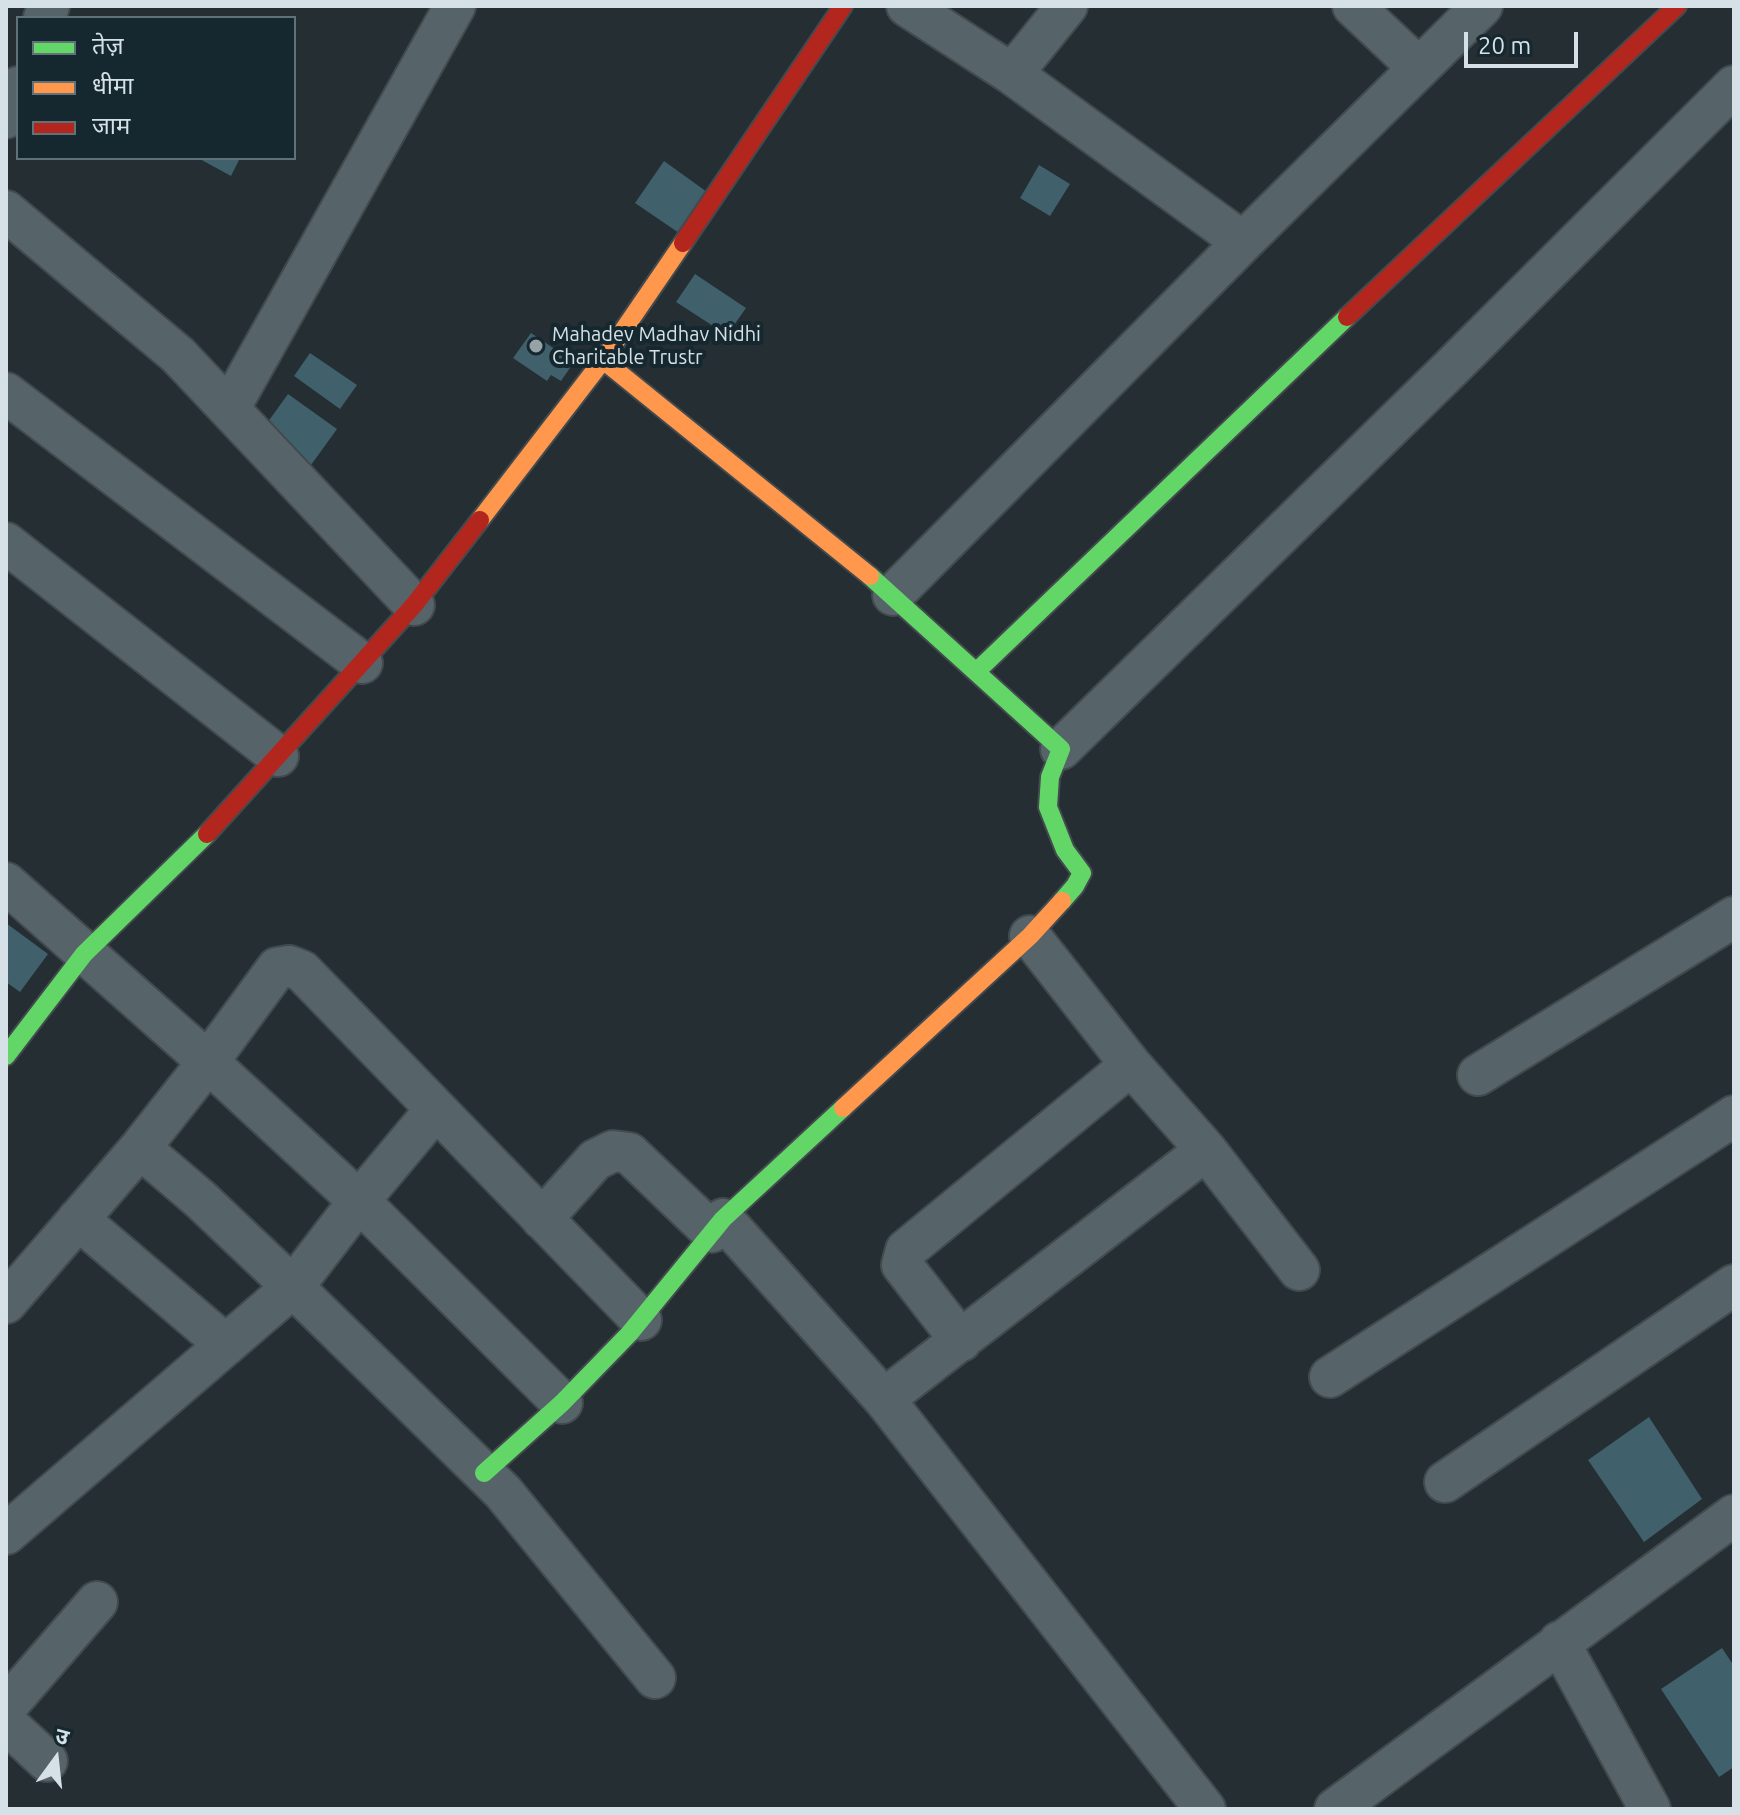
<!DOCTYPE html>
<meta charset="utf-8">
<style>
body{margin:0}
#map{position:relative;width:1740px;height:1815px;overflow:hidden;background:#242e33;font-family:Ubuntu,"Noto Sans Devanagari",sans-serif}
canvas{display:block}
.frame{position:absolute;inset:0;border:8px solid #d5e1e6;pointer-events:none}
.legend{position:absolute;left:16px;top:16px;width:280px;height:144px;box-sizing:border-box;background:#15272f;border:2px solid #627178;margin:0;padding:10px 14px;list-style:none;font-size:24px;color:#d5e1e6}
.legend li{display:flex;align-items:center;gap:16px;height:40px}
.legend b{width:40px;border:2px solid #627178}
.north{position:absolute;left:16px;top:1719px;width:80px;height:80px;-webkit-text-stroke:6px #15272f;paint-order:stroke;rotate:15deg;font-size:22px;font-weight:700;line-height:32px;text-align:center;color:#d5e1e6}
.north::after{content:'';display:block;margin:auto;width:28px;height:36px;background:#d5e1e6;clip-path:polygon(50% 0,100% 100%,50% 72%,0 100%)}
.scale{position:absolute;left:1464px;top:32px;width:114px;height:36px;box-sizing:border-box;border:4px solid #d5e1e6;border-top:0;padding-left:10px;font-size:24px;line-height:28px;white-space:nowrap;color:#d5e1e6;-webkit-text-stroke:6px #15272f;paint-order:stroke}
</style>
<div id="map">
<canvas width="1740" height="1815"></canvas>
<div class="frame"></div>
<ul class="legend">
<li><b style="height:10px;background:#63d668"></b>तेज़</li>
<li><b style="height:10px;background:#ff974d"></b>धीमा</li>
<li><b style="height:10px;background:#b3261e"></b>जाम</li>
</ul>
<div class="north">उ</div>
<div class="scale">20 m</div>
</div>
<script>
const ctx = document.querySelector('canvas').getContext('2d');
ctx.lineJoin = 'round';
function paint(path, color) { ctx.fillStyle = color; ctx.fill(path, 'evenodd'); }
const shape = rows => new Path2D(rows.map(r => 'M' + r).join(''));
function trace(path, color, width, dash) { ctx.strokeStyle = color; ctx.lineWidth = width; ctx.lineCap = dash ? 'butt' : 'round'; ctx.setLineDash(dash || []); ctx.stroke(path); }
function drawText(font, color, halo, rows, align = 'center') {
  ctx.font = font + ' Ubuntu,sans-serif'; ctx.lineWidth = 8; ctx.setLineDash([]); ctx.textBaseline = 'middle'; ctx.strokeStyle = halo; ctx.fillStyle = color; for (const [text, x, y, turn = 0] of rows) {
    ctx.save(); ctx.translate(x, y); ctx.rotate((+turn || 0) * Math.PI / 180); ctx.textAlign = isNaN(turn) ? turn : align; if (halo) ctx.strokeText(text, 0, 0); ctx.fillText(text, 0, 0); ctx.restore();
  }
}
paint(shape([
 [198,158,240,158,231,176],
 [664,161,707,192,679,233,635,203],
 [1039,165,1070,184,1050,216,1020,198],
 [695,274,746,308,727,335,676,302],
 [531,333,574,362,561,381,551,375,547,381,513,358],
 [310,353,357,385,340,409,294,376],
 [288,394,337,429,311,465,262,430],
 [6,923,48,954,20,992,6,982],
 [1649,1417,1702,1499,1644,1542,1588,1460],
 [1722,1648,1734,1666,1734,1767,1719,1777,1661,1689]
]), '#40606b');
const street = shape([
 [907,6,1012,74,1243,242],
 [1353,6,1419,68],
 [44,18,49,6],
 [1012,74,1067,6],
 [6,118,18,87],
 [6,211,178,355,414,605],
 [6,393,362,663],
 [229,409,455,6],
 [6,543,278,756],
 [893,595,1243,242,1482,6],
 [1061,749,1450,369,1734,86],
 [6,883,208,1062,359,1201,562,1403],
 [1030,936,1131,1065,1206,1150,1299,1270],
 [1478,1075,1734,917],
 [140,1148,200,1199,293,1287,503,1492,655,1678],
 [78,1219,226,1345],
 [542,1219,595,1160,613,1151,629,1153,712,1232],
 [723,1219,884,1399,1205,1809],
 [6,1303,140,1148,208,1062,277,968,289,966,302,971,641,1320],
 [961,1341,902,1265,906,1250,1131,1065],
 [1330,1377,1734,1116],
 [884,1399,1206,1150],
 [1445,1482,1734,1285],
 [6,1534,293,1287,359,1201,436,1109],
 [1559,1642,1650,1809],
 [6,1707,97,1602],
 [6,1723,47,1761],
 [1335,1809,1734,1515]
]);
const fast = shape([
 [870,576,1061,749,1050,777,1048,807,1065,850,1082,873,1075,886,1062,901],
 [977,671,1347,317],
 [6,1056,84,954,207,834],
 [484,1473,562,1403,629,1334,723,1219,843,1108]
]);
const slow = shape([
 [603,360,870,576],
 [480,520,603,360,683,243],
 [843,1108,1030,936,1062,901]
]);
const jam = shape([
 [683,243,843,6],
 [1347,317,1677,6],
 [207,834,414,605,480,520]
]);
trace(street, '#424a4e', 44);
trace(fast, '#424a4e', 22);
trace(slow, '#424a4e', 22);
trace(jam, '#424a4e', 22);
trace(street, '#56646a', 40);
trace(fast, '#63d668', 18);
trace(slow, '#ff974d', 18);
trace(jam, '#b3261e', 18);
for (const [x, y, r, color] of [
 [536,346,8,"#97a2a7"]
]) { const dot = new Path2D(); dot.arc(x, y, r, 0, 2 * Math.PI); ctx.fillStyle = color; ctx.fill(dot); trace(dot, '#15272f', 3); }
drawText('20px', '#d5e1e6', '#15272f', [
 ["Mahadev Madhav Nidhi",552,334],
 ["Charitable Trustr",552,357]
], 'left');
</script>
